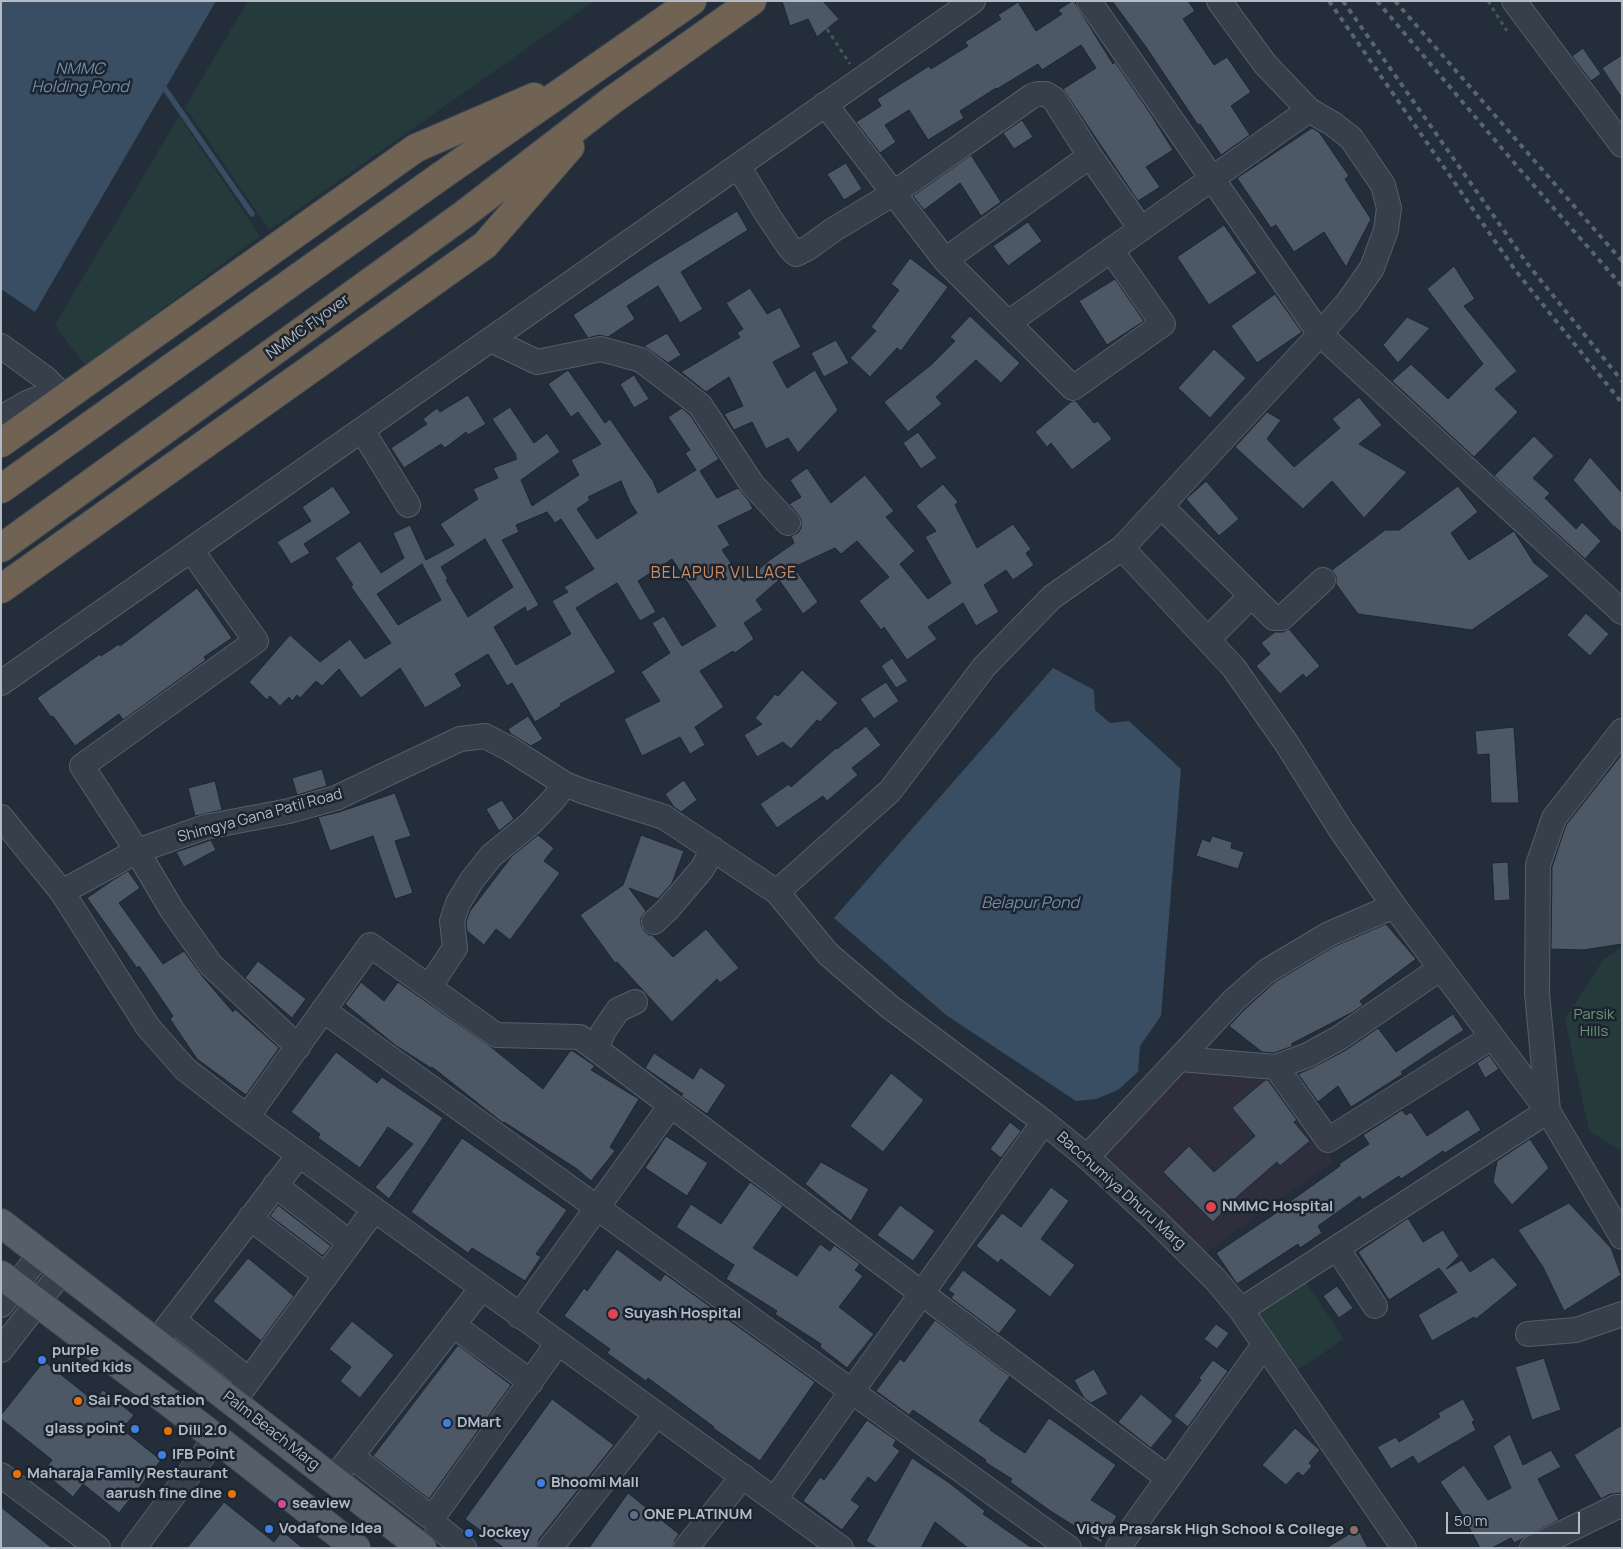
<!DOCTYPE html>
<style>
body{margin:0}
#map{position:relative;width:1623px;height:1549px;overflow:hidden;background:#232e3a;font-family:Manrope,sans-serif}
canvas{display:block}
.frame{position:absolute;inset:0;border:2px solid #b2bbc6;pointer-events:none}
.scale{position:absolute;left:1446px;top:1512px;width:134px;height:22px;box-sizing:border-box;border:2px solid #b2bbc6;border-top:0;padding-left:6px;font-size:15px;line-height:18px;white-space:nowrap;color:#b2bbc6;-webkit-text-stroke:4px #1c252f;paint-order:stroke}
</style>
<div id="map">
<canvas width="1623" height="1549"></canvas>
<div class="frame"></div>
<div class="scale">50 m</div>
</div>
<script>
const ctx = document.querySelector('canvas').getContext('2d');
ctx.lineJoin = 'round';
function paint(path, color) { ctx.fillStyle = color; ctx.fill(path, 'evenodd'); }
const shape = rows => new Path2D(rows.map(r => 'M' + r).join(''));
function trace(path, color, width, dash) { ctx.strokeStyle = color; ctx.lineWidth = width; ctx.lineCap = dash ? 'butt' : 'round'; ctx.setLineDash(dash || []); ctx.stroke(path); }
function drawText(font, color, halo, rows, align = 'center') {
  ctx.font = font + ' Manrope,sans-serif'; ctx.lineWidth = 5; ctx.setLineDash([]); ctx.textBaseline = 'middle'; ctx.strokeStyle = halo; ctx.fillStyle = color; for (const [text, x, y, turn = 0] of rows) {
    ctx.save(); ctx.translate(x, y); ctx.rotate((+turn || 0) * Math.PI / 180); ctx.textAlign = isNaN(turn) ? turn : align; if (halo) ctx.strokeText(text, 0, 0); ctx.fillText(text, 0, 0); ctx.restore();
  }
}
paint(shape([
 [1184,1070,1272,1079,1334,1161,1204,1254,1100,1158]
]), '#2f2e3c');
paint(shape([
 [248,1,594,1,269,230,185,107],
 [179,116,260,236,86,366,55,325],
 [1622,947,1622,1151,1589,1131,1565,1019,1603,960],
 [1303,1278,1344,1339,1296,1371,1255,1310]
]), '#253a3b');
paint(shape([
 [1,1,216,1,35,312,1,289],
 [1053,668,1094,690,1095,710,1110,723,1129,721,1181,769,1161,1016,1140,1046,1138,1072,1118,1090,1096,1099,1076,1101,946,1015,834,918]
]), '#394d63');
trace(shape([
 [165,89,252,214]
]), '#394d63', 5.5);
const building = shape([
 [782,1,823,1,839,19,817,37,808,19,790,26,782,1],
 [1072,1,1074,1,1113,64,1115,62,1150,113,1173,150,1146,167,1160,187,1138,201,1063,89,1096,68,1081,45,1042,70,1038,64,997,89,996,88,960,111,964,118,928,140,909,110,885,125,896,142,880,153,856,122,881,106,877,99,929,66,931,69,968,46,965,42,1001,19,998,15,1018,2,1036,31,1062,14,1058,10,1072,1],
 [1112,1,1188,1,1195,11,1183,19,1214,65,1227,57,1251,92,1231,106,1250,135,1221,155,1200,124,1198,125,1146,47,1112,1],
 [1583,48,1601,74,1591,81,1572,56,1583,48],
 [1622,55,1622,98,1602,68,1622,55],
 [1022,120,1033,137,1014,149,1003,133,1022,120],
 [1312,128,1319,132,1349,176,1345,179,1371,219,1346,267,1324,232,1294,252,1276,225,1271,228,1237,178,1312,128],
 [971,155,1001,202,981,216,960,183,924,210,913,196,971,155],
 [846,163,862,189,844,200,827,174,846,163],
 [737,211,748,230,681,272,703,309,680,323,658,286,627,306,635,319,608,337,599,335,588,338,573,315,652,263,737,211],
 [1028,222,1042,241,1008,266,993,246,1028,222],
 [1224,225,1257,273,1209,305,1177,257,1224,225],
 [910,258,948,287,901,351,897,348,870,377,850,358,876,331,871,327,899,290,891,284,910,258],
 [1454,266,1475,299,1464,306,1517,371,1495,389,1518,412,1474,457,1392,381,1411,364,1448,399,1483,364,1427,289,1454,266],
 [1115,279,1144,321,1107,345,1079,301,1115,279],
 [750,288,767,314,780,307,801,347,773,362,787,388,815,370,838,410,798,453,788,438,766,449,752,422,734,430,724,414,743,406,729,377,706,392,681,372,740,337,737,333,743,329,726,303,750,288],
 [1275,294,1302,332,1257,363,1231,326,1275,294],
 [970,316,1020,363,1001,383,976,360,936,397,942,404,908,432,884,402,931,365,955,341,950,337,970,316],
 [1407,317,1430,328,1398,363,1383,345,1407,317],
 [667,333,681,355,668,363,644,346,667,333],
 [836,340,849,363,824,377,811,353,836,340],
 [1214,349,1246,378,1210,418,1178,388,1214,349],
 [568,370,605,423,610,419,653,481,658,493,696,470,685,453,690,450,668,417,682,408,690,415,719,459,700,471,717,498,738,488,749,501,753,509,718,526,730,545,722,550,744,582,771,559,794,543,791,536,798,533,801,528,801,520,798,514,789,504,801,497,790,480,807,468,831,503,865,475,894,511,886,517,915,551,900,564,928,599,951,583,925,537,936,531,916,506,943,484,958,502,955,505,977,548,1013,524,1031,549,1026,553,1034,565,1013,580,1006,570,984,585,999,612,976,626,963,603,928,627,937,639,907,660,884,627,881,630,859,601,889,577,857,541,841,554,835,548,794,567,818,602,803,614,779,580,756,600,763,610,744,623,754,639,735,653,733,651,700,671,724,707,695,727,705,745,690,754,680,737,642,756,624,719,660,701,641,672,670,653,652,623,664,616,682,646,716,626,672,559,638,581,656,612,640,621,617,583,576,608,616,672,560,704,561,706,535,722,512,683,507,686,488,654,455,674,462,686,425,708,400,668,361,698,339,669,322,686,316,681,300,698,297,695,292,701,289,697,280,706,270,696,267,700,249,682,290,635,320,662,350,639,365,659,391,643,351,587,353,585,335,558,360,541,381,573,404,558,393,533,410,525,426,560,454,545,440,524,478,499,473,489,498,478,493,468,517,459,515,456,516,455,492,419,510,407,534,443,547,433,560,452,521,480,532,506,579,475,571,460,601,444,578,412,571,417,548,384,568,370],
 [621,481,630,502,637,513,597,539,577,509,590,500,588,497,621,481],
 [547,512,555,523,561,519,594,569,564,587,568,592,552,601,571,634,516,665,494,627,525,607,527,612,539,605,502,540,519,532,516,525,547,512],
 [485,539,513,587,468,617,446,580,448,579,441,567,485,539],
 [422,564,441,600,398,625,377,594,422,564],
 [634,375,649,399,634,408,620,384,634,375],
 [468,395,486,424,468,435,466,432,445,448,441,444,404,468,391,448,427,424,423,419,437,408,440,412,468,395],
 [1359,397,1382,425,1359,444,1407,472,1364,518,1332,481,1303,509,1235,447,1267,412,1281,420,1267,439,1294,467,1340,428,1332,419,1359,397],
 [1072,401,1076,401,1094,423,1098,421,1112,439,1072,470,1051,443,1047,447,1035,432,1072,401],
 [918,432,937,458,921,469,903,443,918,432],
 [1534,436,1554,456,1533,478,1550,493,1545,498,1576,529,1582,522,1601,541,1585,559,1494,476,1534,436],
 [1590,457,1622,493,1622,533,1614,526,1614,527,1573,480,1590,457],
 [1206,481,1239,519,1219,536,1186,499,1206,481],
 [333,486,351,513,304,544,310,553,291,564,277,542,311,521,302,507,333,486],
 [1458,486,1478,512,1451,533,1469,560,1514,531,1534,563,1550,576,1472,630,1358,614,1336,584,1336,576,1332,570,1385,530,1399,530,1458,486],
 [197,588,232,638,204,657,206,660,123,720,119,714,75,746,53,716,51,717,37,698,100,654,101,656,119,644,120,646,197,588],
 [1586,613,1609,634,1590,656,1567,635,1586,613],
 [1289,629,1320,666,1306,678,1303,674,1280,694,1256,666,1270,654,1261,643,1275,632,1283,632,1289,629],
 [892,658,908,681,896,688,881,666,892,658],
 [802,670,838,703,820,722,817,720,791,749,783,742,757,757,744,735,762,724,755,718,775,694,778,696,802,670],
 [886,682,899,701,874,719,860,699,886,682],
 [528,716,543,739,531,746,511,734,508,729,528,716],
 [866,726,881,745,852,768,858,775,827,801,823,796,777,828,760,804,789,784,791,787,836,748,837,749,866,726],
 [1514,727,1519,803,1491,803,1489,754,1477,755,1475,731,1514,727],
 [1622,754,1622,944,1584,950,1551,949,1552,867,1566,825,1622,754],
 [322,769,327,786,297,795,292,778,322,769],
 [684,780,697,800,681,812,674,807,665,794,684,780],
 [215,781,222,810,195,816,188,788,215,781],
 [395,793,411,836,395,841,413,893,395,899,373,836,330,851,318,817,339,812,395,793],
 [502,800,514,819,499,831,486,809,502,800],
 [538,835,554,848,544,861,560,873,510,940,496,929,484,945,467,931,466,922,470,911,512,856,538,835],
 [641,835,684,851,672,883,658,899,629,888,646,911,641,918,641,925,644,931,649,935,655,935,653,936,673,957,706,929,739,968,720,983,717,979,672,1022,617,962,615,963,580,915,623,885,641,835],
 [1212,836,1232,842,1231,848,1244,852,1238,869,1196,856,1202,839,1210,842,1212,836],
 [211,840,216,850,184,867,176,852,211,840],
 [1508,862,1510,900,1494,901,1492,863,1508,862],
 [128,871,140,888,119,903,163,964,184,951,203,977,233,1012,235,1009,279,1048,246,1095,197,1059,170,1019,173,1016,139,966,137,968,87,898,113,880,128,871],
 [1386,924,1416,959,1360,1001,1363,1005,1353,1012,1291,1044,1293,1046,1274,1053,1262,1052,1229,1026,1245,1009,1275,982,1335,946,1386,924],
 [258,961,306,999,292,1018,245,978,258,961],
 [361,982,384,1001,398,982,491,1047,543,1089,570,1051,573,1051,595,1066,591,1070,639,1099,610,1147,615,1151,591,1181,577,1169,504,1122,503,1123,432,1067,431,1068,395,1045,345,1004,361,982],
 [1453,1014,1464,1030,1401,1072,1403,1074,1351,1107,1338,1086,1318,1102,1298,1074,1314,1067,1346,1050,1378,1028,1396,1052,1453,1014],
 [336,1052,377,1083,382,1077,443,1118,389,1199,375,1187,413,1144,388,1127,360,1168,318,1138,320,1134,291,1112,336,1052],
 [654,1053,693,1079,700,1067,726,1085,707,1114,681,1096,683,1094,645,1068,654,1053],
 [1489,1055,1499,1069,1485,1078,1477,1063,1489,1055],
 [891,1073,924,1100,883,1152,850,1126,891,1073],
 [1265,1080,1268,1080,1297,1120,1294,1122,1310,1141,1280,1166,1277,1162,1238,1196,1213,1222,1163,1172,1189,1146,1214,1172,1255,1136,1232,1108,1265,1080],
 [1468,1109,1481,1130,1445,1153,1443,1151,1401,1179,1399,1176,1362,1200,1360,1196,1318,1226,1322,1233,1300,1248,1298,1244,1237,1284,1216,1253,1276,1213,1275,1212,1340,1166,1339,1164,1369,1144,1363,1135,1402,1110,1406,1115,1411,1112,1427,1136,1468,1109],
 [1010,1122,1021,1131,1001,1158,990,1149,1010,1122],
 [666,1136,708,1163,687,1196,645,1168,666,1136],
 [462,1138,567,1210,536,1254,541,1257,525,1281,472,1248,468,1253,411,1212,462,1138],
 [1530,1139,1549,1168,1512,1205,1493,1182,1497,1161,1530,1139],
 [821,1162,869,1189,851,1221,805,1184,821,1162],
 [750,1182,783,1206,753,1248,797,1276,820,1244,830,1251,834,1245,860,1264,855,1270,863,1276,839,1307,874,1334,847,1368,820,1347,821,1344,775,1314,777,1311,726,1279,734,1265,676,1227,691,1204,721,1224,750,1182],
 [1051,1187,1069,1201,1041,1239,1075,1265,1050,1297,1001,1259,998,1263,976,1246,1002,1213,1021,1227,1051,1187],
 [1569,1203,1611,1248,1621,1275,1564,1311,1543,1267,1518,1230,1569,1203],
 [278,1205,331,1246,323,1256,270,1216,278,1205],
 [900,1205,935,1231,913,1261,877,1235,900,1205],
 [1408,1218,1423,1242,1443,1230,1459,1256,1446,1269,1462,1260,1470,1272,1493,1257,1518,1285,1476,1319,1474,1317,1432,1341,1418,1315,1457,1292,1439,1268,1389,1300,1358,1252,1408,1218],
 [617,1249,660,1281,665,1274,815,1382,760,1461,713,1428,714,1427,648,1378,646,1381,607,1353,610,1349,564,1316,584,1288,587,1291,617,1249],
 [248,1258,294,1296,261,1341,213,1301,248,1258],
 [963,1270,1017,1310,999,1334,951,1298,954,1294,948,1290,963,1270],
 [1337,1286,1353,1308,1339,1318,1323,1296,1337,1286],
 [935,1320,1010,1376,979,1421,991,1429,990,1430,1025,1453,1049,1418,1116,1465,1091,1500,1117,1516,1101,1543,1049,1510,1010,1482,1012,1479,985,1462,986,1460,913,1410,909,1415,876,1391,900,1359,904,1362,935,1320],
 [352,1321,394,1355,360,1398,340,1381,351,1367,329,1349,352,1321],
 [1216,1324,1229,1333,1217,1349,1204,1339,1216,1324],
 [458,1345,511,1385,429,1499,373,1456,458,1345],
 [1544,1358,1561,1410,1532,1420,1515,1367,1544,1358],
 [1213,1360,1228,1371,1188,1427,1174,1416,1201,1380,1199,1378,1213,1360],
 [44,1361,94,1401,103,1390,134,1415,122,1429,161,1460,119,1513,83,1484,73,1497,43,1472,52,1460,1,1419,1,1415,44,1361],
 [1094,1369,1108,1394,1091,1403,1084,1398,1074,1380,1094,1369],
 [1141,1394,1173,1421,1151,1448,1118,1422,1141,1394],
 [552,1399,614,1445,539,1539,537,1548,504,1548,465,1519,552,1399],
 [1463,1399,1475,1421,1472,1422,1476,1430,1418,1464,1413,1456,1391,1469,1377,1447,1396,1437,1399,1442,1440,1417,1438,1413,1463,1399],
 [867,1420,896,1440,893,1446,900,1451,876,1483,868,1477,851,1500,860,1506,842,1530,803,1501,820,1477,824,1480,867,1420],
 [1622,1425,1622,1493,1610,1494,1601,1499,1574,1455,1622,1425],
 [1295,1428,1320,1450,1309,1463,1312,1466,1303,1476,1298,1472,1286,1485,1262,1465,1295,1428],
 [1510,1434,1523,1465,1551,1450,1561,1467,1538,1479,1559,1520,1514,1543,1511,1538,1492,1548,1480,1548,1460,1511,1440,1482,1464,1465,1488,1500,1511,1488,1493,1446,1510,1434],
 [912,1458,948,1482,985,1511,983,1514,1032,1548,968,1548,935,1522,921,1548,877,1548,866,1541,912,1458],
 [628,1493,679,1534,675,1540,673,1548,589,1548,628,1493],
 [224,1502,274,1542,282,1531,303,1548,187,1548,224,1502],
 [1,1507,52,1548,1,1548,1,1507],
 [1358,1529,1368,1548,1326,1548,1358,1529]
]);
paint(building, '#4c5865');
trace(building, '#1e2731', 1);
const minor = shape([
 [1089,1,1320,334,1622,612],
 [1514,1,1622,145],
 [825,104,945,260,1073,388,1163,324,1111,250],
 [738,166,769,217,790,248,796,254,808,248,833,230,894,193,1032,96,1038,94,1046,94,1054,99,1090,156,1141,229],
 [945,260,1090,156],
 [1008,323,1309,110],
 [491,340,537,362,601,349,641,360,700,405,752,484,788,523],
 [1,346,45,378,65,398],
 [1,418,27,403,44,396,65,398],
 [362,430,408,505],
 [1161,506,1274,618,1282,618,1323,580],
 [1122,548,1234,668,1287,744,1341,830,1394,906,1548,1111,1622,1237],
 [191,550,256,641,82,766,137,851,172,910,211,965,298,1047],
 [1208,639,1251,596],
 [1,683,973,1],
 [1,817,62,892,148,1027,185,1069,247,1117,841,1548],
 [62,892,137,851,205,827,289,811,336,798,460,739,485,736,510,749,565,784,582,791,664,817,777,892,828,954,890,1007,1044,1122,1087,1157,1152,1217,1215,1279,1241,1310,1404,1548],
 [777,892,890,791,984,667,1052,597,1122,548,1320,334,1349,301,1372,268,1386,230,1389,208,1383,185,1351,138,1333,124,1309,110,1265,64,1219,1],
 [654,922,667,910,702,869,713,849],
 [429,987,455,948,452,921,458,903,472,880,491,856,531,823,553,800,565,784],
 [323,1010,1069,1548],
 [596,1049,603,1032,618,1010,635,1002],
 [1180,1059,1276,1067,1308,1055,1339,1038,1441,968],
 [1276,1067,1328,1140,1492,1037],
 [1548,1111,1537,993,1538,865,1554,818,1622,731],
 [247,1117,370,945,496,1035,580,1037,1168,1478],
 [1087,1157,1235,999,1267,971,1329,934,1394,906],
 [275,1185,350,1243],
 [250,1218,326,1276],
 [1337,1248,1375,1306],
 [1,1305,41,1253],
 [1241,1310,1548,1111],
 [519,1316,671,1105],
 [173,1320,249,1380],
 [453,1325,531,1382],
 [1528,1334,1576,1330,1622,1314],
 [156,1342,299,1155],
 [1,1350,63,1270],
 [233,1402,374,1210],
 [351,1456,429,1516,433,1517,558,1343],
 [342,1468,482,1288],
 [1,1475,98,1548],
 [775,1499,1044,1122],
 [437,1526,464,1548],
 [134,1548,216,1438],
 [550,1548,656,1415],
 [686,1548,743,1476],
 [1118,1548,1264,1345],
 [1532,1548,1616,1507,1622,1507]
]);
const major = shape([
 [1,1223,422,1548],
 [1,1275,216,1438,356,1548]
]);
const highway = shape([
 [1,443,416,148,534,97],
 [1,489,438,178,692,1],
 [1,548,463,215,611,101,752,1],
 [1,589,485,245,570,147]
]);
trace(minor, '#555e68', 26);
trace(major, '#404953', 30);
trace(highway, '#424b55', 30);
trace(shape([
 [1488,1,1507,31],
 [827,29,850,64]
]), '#435758', 3, [4, 4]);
trace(minor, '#37404a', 24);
trace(major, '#555f6a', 28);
trace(highway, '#706354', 28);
trace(shape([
 [1329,1,1515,270,1622,403],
 [1343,1,1526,262,1622,381],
 [1377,1,1516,165,1622,286],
 [1395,1,1622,261]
]), '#596471', 4, [5, 5]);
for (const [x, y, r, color] of [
 [1211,1207,6,"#e0444e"],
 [613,1314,6,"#e0444e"],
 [42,1360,5,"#3f7fe0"],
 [78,1401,5,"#e8710a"],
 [447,1423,5,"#3f7fe0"],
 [135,1429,5,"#3f7fe0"],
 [168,1431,5,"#e8710a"],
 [162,1455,5,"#3f7fe0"],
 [17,1474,5,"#e8710a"],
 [541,1483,5,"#3f7fe0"],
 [232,1494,5,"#e8710a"],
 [282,1504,5,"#d1479c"],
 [634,1515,5,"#5c6f8a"],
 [269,1529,5,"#3f7fe0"],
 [1354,1530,5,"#8d6e63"],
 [469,1533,5,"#3f7fe0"]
]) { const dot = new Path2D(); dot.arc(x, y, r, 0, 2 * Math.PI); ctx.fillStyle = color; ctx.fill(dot); trace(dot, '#1c252f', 2); }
drawText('15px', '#b2bbc6', '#1c252f', [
 ["NMMC Flyover",308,327,-36],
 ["Shimgya Gana Patil Road",260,816,-15],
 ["Bacchumiya Dhuru Marg",1121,1191,42],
 ["Palm Beach Marg",271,1431,38]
]);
drawText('15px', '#6a9671', '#1c252f', [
 ["Parsik",1594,1015],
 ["Hills",1594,1032]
]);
drawText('bold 15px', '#b2bbc6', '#1c252f', [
 ["NMMC Hospital",1222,1207],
 ["Suyash Hospital",624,1314],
 ["purple",52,1351],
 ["united kids",52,1368],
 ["Sai Food station",88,1401],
 ["DMart",457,1423],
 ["glass point",125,1429,"right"],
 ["Dili 2.0",178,1431],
 ["IFB Point",172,1455],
 ["Maharaja Family Restaurant",27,1474],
 ["Bhoomi Mall",551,1483],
 ["aarush fine dine",222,1494,"right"],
 ["seaview",292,1504],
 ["ONE PLATINUM",644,1515],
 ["Vodafone Idea",279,1529],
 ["Vidya Prasarsk High School & College",1344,1530,"right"],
 ["Jockey",479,1533]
], 'left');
drawText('italic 16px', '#738da9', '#1c252f', [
 ["NMMC",80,70],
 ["Holding Pond",80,88],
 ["Belapur Pond",1030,904]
]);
ctx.letterSpacing = '1px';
drawText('16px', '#d08c63', '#1c252f', [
 ["BELAPUR VILLAGE",724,574]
]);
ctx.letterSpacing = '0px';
</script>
